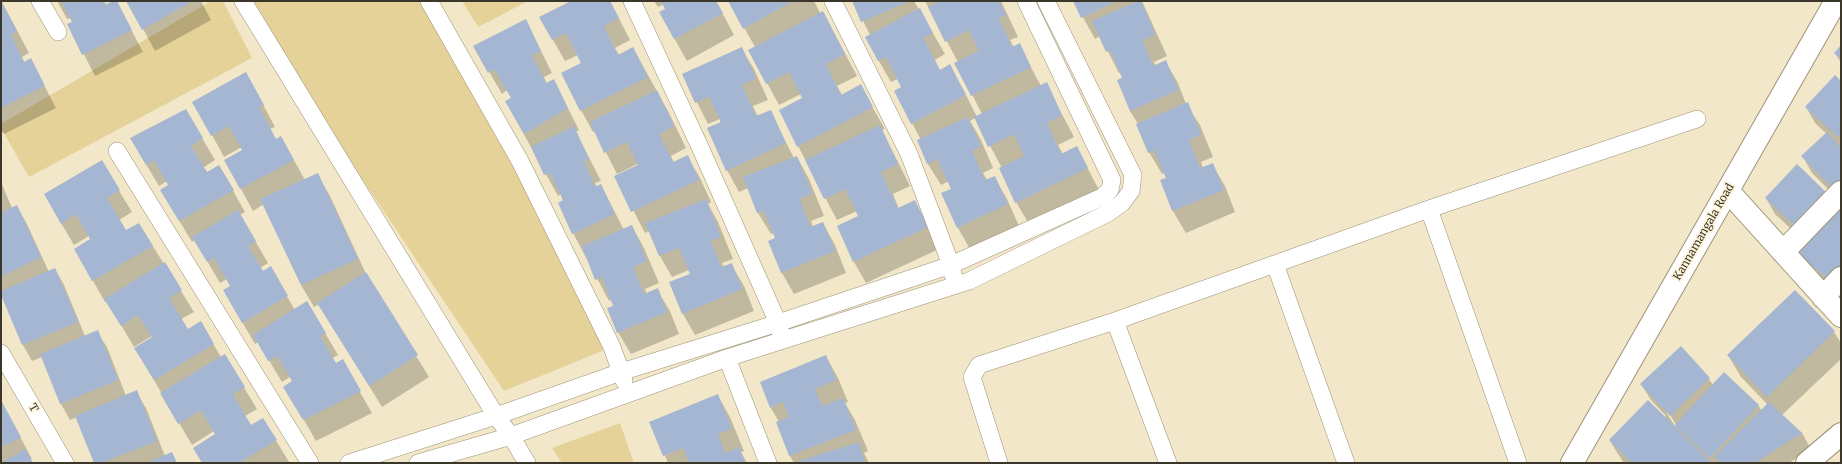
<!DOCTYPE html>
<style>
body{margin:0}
#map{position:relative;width:1842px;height:464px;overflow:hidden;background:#f2e7c8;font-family:Merriweather,serif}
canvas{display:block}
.frame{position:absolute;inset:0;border:2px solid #3a362a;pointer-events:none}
</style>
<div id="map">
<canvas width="1842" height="464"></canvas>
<div class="frame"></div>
</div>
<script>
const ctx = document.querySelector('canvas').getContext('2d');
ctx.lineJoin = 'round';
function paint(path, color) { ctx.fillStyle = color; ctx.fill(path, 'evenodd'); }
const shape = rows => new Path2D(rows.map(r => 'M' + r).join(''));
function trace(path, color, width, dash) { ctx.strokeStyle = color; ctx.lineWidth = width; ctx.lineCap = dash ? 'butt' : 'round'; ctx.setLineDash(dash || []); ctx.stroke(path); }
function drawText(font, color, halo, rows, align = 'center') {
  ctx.font = font + ' Merriweather,serif'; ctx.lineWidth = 4; ctx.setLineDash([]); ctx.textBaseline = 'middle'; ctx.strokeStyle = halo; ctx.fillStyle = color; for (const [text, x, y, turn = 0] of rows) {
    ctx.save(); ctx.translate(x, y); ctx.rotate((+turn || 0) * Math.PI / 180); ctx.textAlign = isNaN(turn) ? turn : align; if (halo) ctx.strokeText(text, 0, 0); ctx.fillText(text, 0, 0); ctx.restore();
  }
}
paint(shape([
 [211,1,223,1,252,58,29,177,1,128,1,124],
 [243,1,428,1,612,347,504,391],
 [462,1,528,1,478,27],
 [620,423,634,463,562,463,552,448]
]), '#e5d299');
paint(shape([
 [57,1,104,1,107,6,116,1,143,52,95,76,69,25,73,22,71,18,67,19],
 [128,1,201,1,211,20,155,51],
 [573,1,610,1,630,40,615,48,619,55,633,48,669,113,686,148,671,156,674,163,687,156,700,178,711,202,708,204,718,222,733,259,722,263,724,267,731,264,744,286,754,311,695,335,683,314,691,274,689,270,672,277,660,256,649,231,645,233,616,177,641,165,640,163,617,174,595,131,593,132,581,110,583,64,578,55,565,61,540,17],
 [654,1,716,1,734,35,687,61,660,13,667,9,664,4,658,7],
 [729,1,814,1,820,13,823,12,857,76,837,86,842,95,860,86,885,129,882,130,910,186,893,194,899,209,915,201,939,249,866,283,854,262,838,227,859,217,857,211,837,220,798,146,803,99,801,94,779,105,749,50,755,47],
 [853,1,914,1,945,54,935,60,940,71,962,87,977,117,982,114,956,63,958,62,925,1,1001,1,1018,37,1010,40,1014,47,1019,45,1041,86,1046,84,1074,137,1058,145,1063,154,1077,148,1099,190,1029,224,1016,202,1002,168,975,118,970,121,981,140,993,168,983,173,987,180,994,177,1007,199,1019,226,970,249,958,228,942,194,952,189,949,181,941,185,928,164,918,141,921,140,912,123,903,87,898,79,891,82,879,61,867,37,870,35],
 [1074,1,1142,1,1167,56,1154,62,1156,66,1165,61,1178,83,1186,104,1200,125,1213,157,1201,162,1203,168,1212,164,1225,186,1235,212,1186,233,1173,211,1161,181,1167,178,1165,172,1162,174,1149,152,1138,124,1130,111,1121,73,1119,73,1100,36,1095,39],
 [2,2,29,53,22,57,25,63,31,60,56,108,4,134,1,130],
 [526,21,552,73,544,77,547,84,554,81,579,130,576,132,601,181,595,183,597,187,601,185,624,230,632,226,644,248,659,283,645,289,647,294,657,290,670,311,679,334,631,354,618,332,608,309,615,306,612,299,609,301,573,233,561,194,558,196,506,102,512,98,507,90,502,94,474,46],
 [1841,47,1841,63,1835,53],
 [741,48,754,69,768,100,753,106,758,117,770,111,794,158,797,157,809,179,824,216,811,221,813,227,823,223,835,245,846,273,794,294,782,273,770,242,776,239,774,233,771,234,758,213,748,188,739,192,727,170,720,119,708,124,683,75],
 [1841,82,1841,146,1839,147,1841,149,1841,202,1812,173,1803,157,1827,134,1815,123,1806,107],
 [258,95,275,127,270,129,276,140,281,137,305,180,317,174,330,196,367,276,429,377,382,407,319,304,314,307,301,285,264,204,253,211,241,189,225,160,244,151,242,147,224,157,212,135],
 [186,111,215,160,203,168,206,174,219,166,245,212,240,215,268,263,260,268,262,272,270,268,295,310,325,333,338,355,332,358,336,365,342,361,372,413,316,441,285,387,293,382,290,377,282,382,258,342,255,344,224,291,232,286,227,279,220,283,195,240,192,242,174,212,170,186,167,181,159,186,131,139],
 [101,161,132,212,119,220,126,232,139,224,194,312,181,319,188,330,200,322,221,357,224,355,257,409,245,416,251,426,263,419,289,462,203,463,216,434,214,431,192,445,148,370,153,338,152,336,134,347,107,301,105,302,75,249,92,240,89,236,74,245,61,223],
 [1,182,12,208,16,206,26,222,49,272,55,269,64,285,85,336,97,332,107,347,126,396,136,392,146,408,165,456,171,453,177,463,95,463,77,417,70,420,61,404,42,357,32,361,23,345,3,296,1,297],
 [1828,195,1841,206,1841,301,1795,250,1804,241,1775,214,1766,198],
 [1795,291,1834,332,1841,343,1841,359,1782,415,1802,433,1811,449,1789,463,1623,462,1610,441,1666,416,1651,400,1641,384,1709,379,1713,385,1758,405,1762,411,1768,405,1741,377,1728,355],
 [1668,411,1676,425,1675,426,1666,412],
 [826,356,838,378,848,402,845,403,855,420,868,451,864,453,869,463,794,463,790,456,777,422,779,422,771,408],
 [718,396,730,417,744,451,741,452,747,463,668,463,651,422],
 [1,401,32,459,30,460,32,463,1,463]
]), '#0003');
paint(shape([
 [1,1,17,31,11,35,24,62,31,58,45,86,1,108],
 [61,1,103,1,105,5,113,1,117,1,132,30,82,55,67,24,72,22],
 [126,1,193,1,142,30],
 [571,1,610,1,619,18,604,26,618,55,633,47,648,77,580,111,561,73,581,63,566,33,552,40,539,17],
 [661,1,716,1,723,13,674,39,659,12,665,9],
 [728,1,793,1,743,29],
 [852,1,910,1,861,22],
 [940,1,999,1,1006,15,999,18,1012,47,1020,43,1031,67,971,96,954,63,979,51,969,30,945,42,928,7],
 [1073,1,1117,1,1081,18],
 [1139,1,1141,1,1155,34,1143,40,1153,66,1166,60,1178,90,1130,111,1117,80,1122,78,1110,50,1106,52,1092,21],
 [920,8,933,33,923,38,940,70,950,64,966,95,911,124,894,91,901,87,886,57,878,61,865,37],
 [823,11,845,54,826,64,841,95,861,84,873,107,797,147,779,110,802,98,789,72,766,84,748,50],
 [526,19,541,51,532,55,546,83,554,79,568,108,524,134,505,101,511,98,494,69,488,73,473,46],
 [1841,45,1841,59,1834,53],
 [742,47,756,78,742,85,756,116,771,110,786,143,726,171,707,128,721,122,709,97,695,103,682,74],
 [246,72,264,105,259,107,276,139,281,136,294,160,240,189,224,160,242,150,229,126,211,136,192,102],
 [1835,75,1841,81,1841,134,1838,137,1805,107],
 [1047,82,1062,115,1047,123,1061,154,1077,146,1088,168,1015,203,999,168,1024,156,1014,134,988,147,974,117],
 [657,90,674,126,659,134,673,162,688,155,699,180,631,212,614,176,638,165,627,142,604,153,590,122],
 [1188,102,1201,135,1189,140,1200,168,1213,163,1224,190,1172,211,1160,180,1166,178,1154,150,1148,153,1136,124],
 [186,109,203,138,191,146,207,172,219,165,234,190,179,221,160,190,168,185,154,160,146,165,130,138],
 [968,117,981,146,972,151,985,180,995,176,1008,204,957,228,941,193,951,189,937,159,927,164,917,140],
 [880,125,898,164,881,172,898,208,915,200,928,227,853,262,837,226,858,216,845,189,824,199,805,160],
 [574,126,589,159,584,161,595,187,601,184,615,214,572,234,558,203,563,200,550,173,544,175,531,147],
 [1827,132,1841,148,1841,186,1835,191,1801,156],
 [797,156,812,194,800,199,810,227,823,222,835,251,781,273,768,241,775,238,764,211,757,213,743,177],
 [102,160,120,190,107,198,126,230,139,223,153,246,92,281,74,249,90,239,76,214,61,224,44,194],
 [1797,164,1829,195,1797,228,1765,198],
 [318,173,358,259,301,285,260,199],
 [706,199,721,237,711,241,721,267,732,263,742,289,682,314,669,282,690,274,679,248,659,256,645,223],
 [1841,204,1841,269,1830,281,1794,250],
 [17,205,41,257,1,277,1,213],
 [238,210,256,241,248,246,263,271,271,266,288,296,242,323,223,290,230,286,214,258,207,262,192,237],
 [632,225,647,261,633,267,644,294,658,288,667,312,617,333,607,308,613,306,602,277,595,280,582,246],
 [165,262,182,290,169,298,188,329,201,321,214,344,154,380,134,348,152,337,138,315,121,326,104,299],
 [55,268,78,322,22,345,1,295,1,291],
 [366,272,418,355,369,386,317,303],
 [1795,290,1835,331,1767,397,1727,355],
 [307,301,326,333,320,336,336,363,343,359,361,391,303,420,283,387,292,381,277,356,268,361,253,335],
 [98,330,118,380,60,404,40,354],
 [1681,346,1710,378,1670,416,1640,384],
 [225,354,245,387,233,394,251,425,263,418,277,440,239,463,202,463,193,448,215,434,201,410,178,424,160,393],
 [826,355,836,380,815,389,822,406,843,398,856,430,789,456,776,422,789,417,783,402,770,408,760,382],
 [1724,372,1759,405,1710,458,1675,425],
 [137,390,157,441,101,463,94,463,75,416],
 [718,394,732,429,718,434,725,453,739,447,745,463,689,463,683,448,663,456,649,422],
 [1,400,21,437,1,447],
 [1648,400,1712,463,1632,463,1609,440],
 [1769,402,1802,433,1755,463,1721,463,1714,457],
 [859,442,865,463,799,463,799,461],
 [25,449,33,463,1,463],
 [172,452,177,463,147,463]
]), '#a4b6d1');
const service = shape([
 [40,1,58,32],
 [243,1,496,416,511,436,527,463],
 [429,1,520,161,612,347,624,381],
 [632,1,700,147,778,323,781,334],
 [833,1,909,154,951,265,953,275],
 [117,151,310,463],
 [1429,209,1518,463],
 [1275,264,1346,463],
 [1115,321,1168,463],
 [1,353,65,463],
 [727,358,768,463],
 [349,463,496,416,621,372,778,323,951,265,1102,197,1110,190,1112,180,1026,1],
 [418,463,511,436,727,358,969,281,1108,213,1122,203,1131,191,1133,175,1046,1],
 [999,463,972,377,979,365,1115,321,1429,209,1697,119]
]);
const minor = shape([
 [1728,191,1841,316],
 [1783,252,1841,192],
 [1823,297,1841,278],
 [1807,463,1841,434]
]);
const secondary = shape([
 [1572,463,1836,1]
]);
trace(service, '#9d9376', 18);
trace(minor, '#9d9376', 24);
trace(secondary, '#9d9376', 24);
trace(service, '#fff', 17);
trace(minor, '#fff', 22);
trace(secondary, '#fff', 22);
drawText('11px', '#3a362a', '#fdf5db', [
 ["Kannamangala Road",1704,232,-60],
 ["T",33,408,60]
]);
</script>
